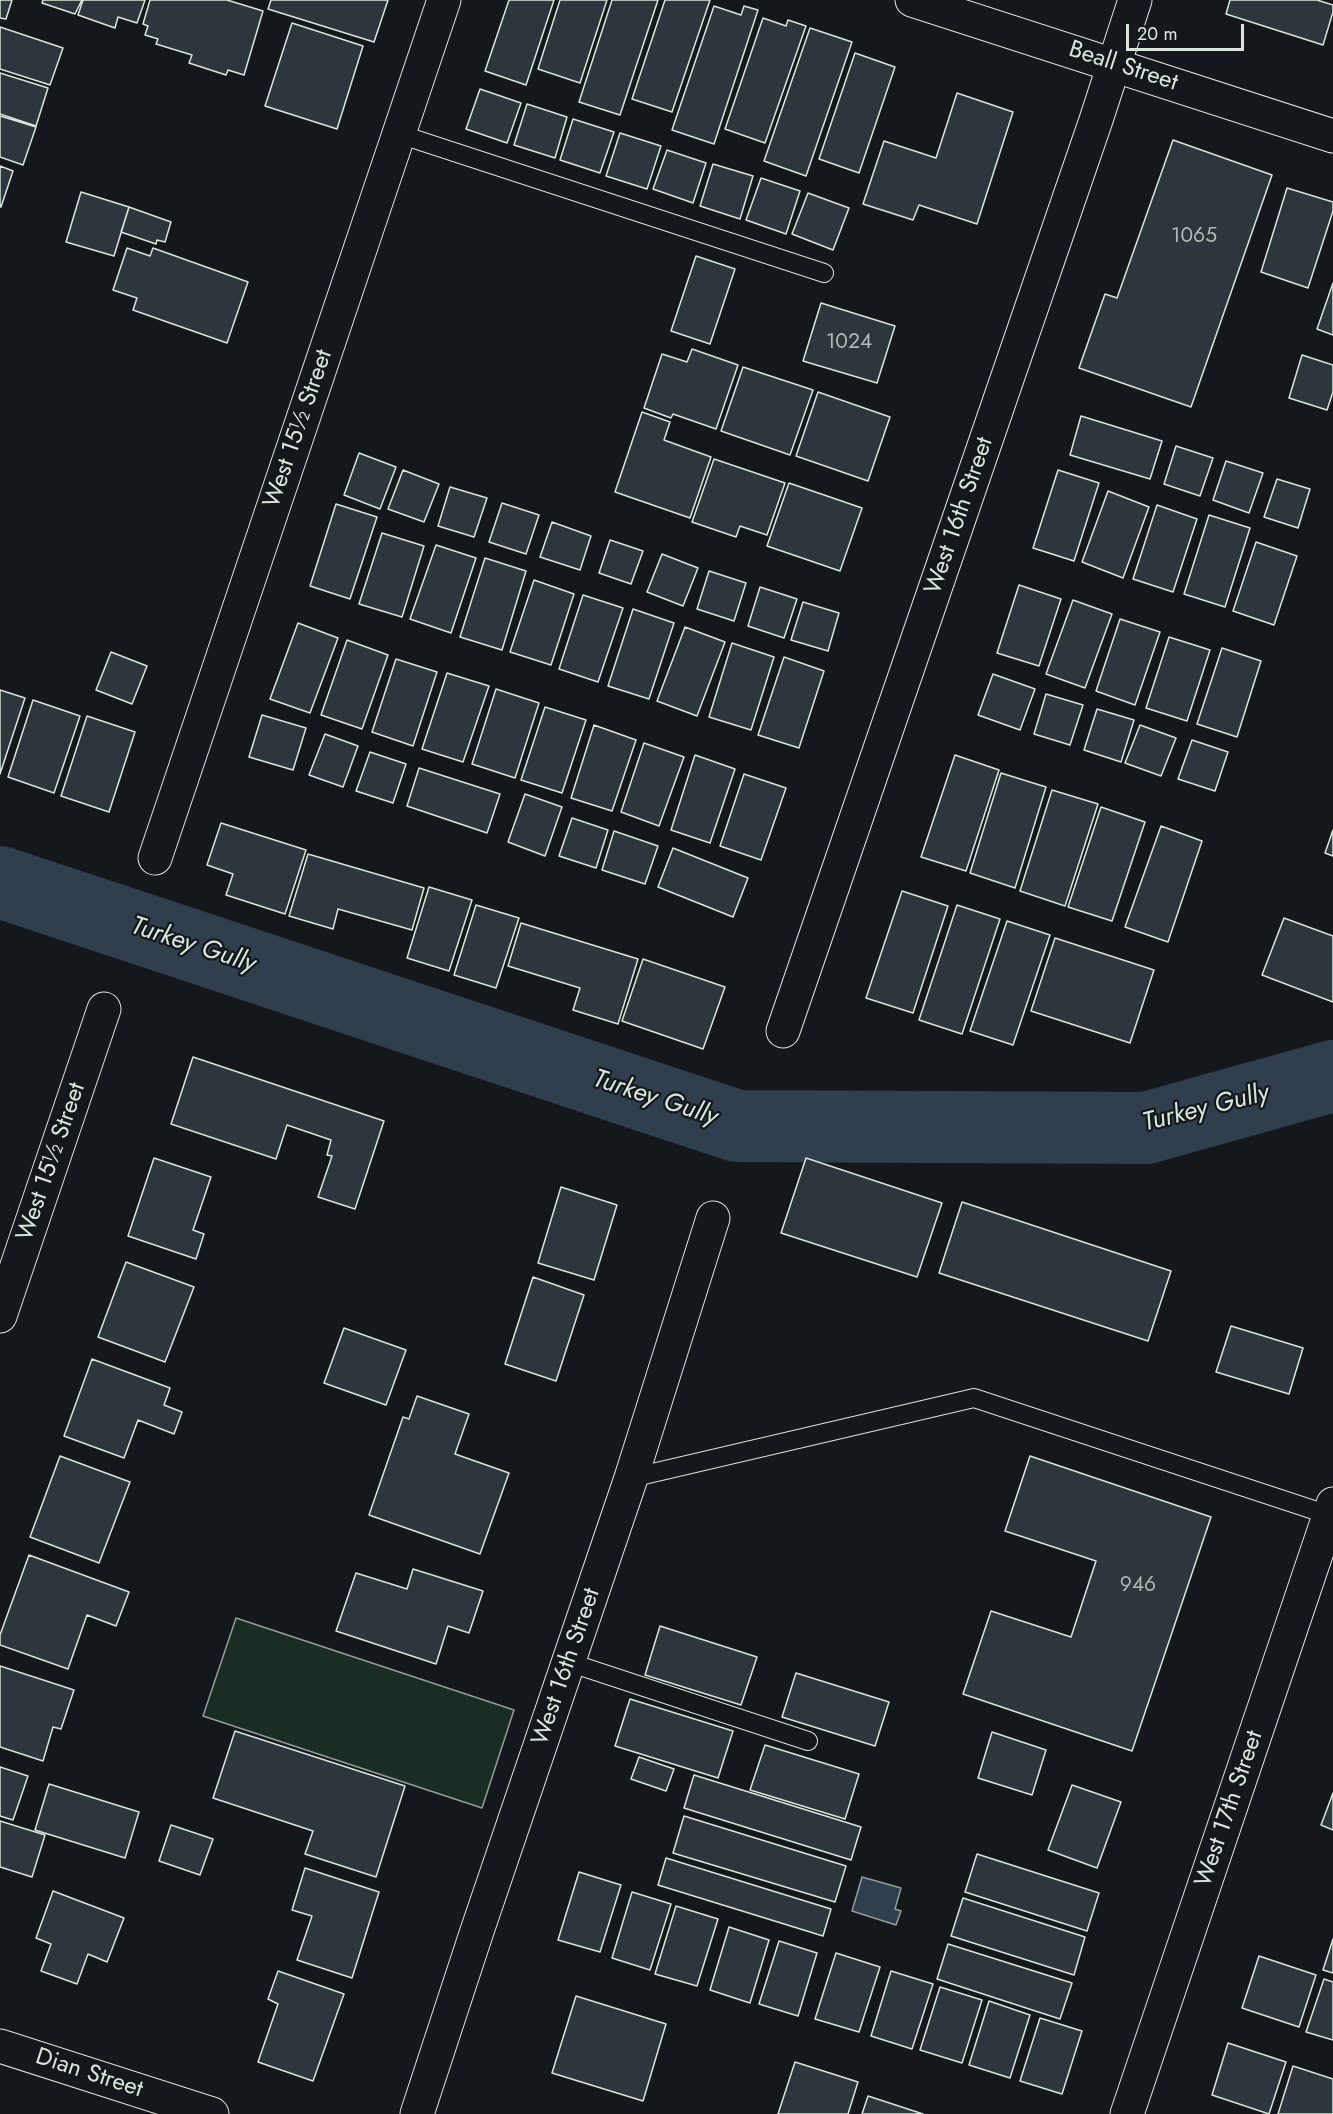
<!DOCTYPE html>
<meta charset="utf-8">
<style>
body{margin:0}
#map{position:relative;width:1333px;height:2114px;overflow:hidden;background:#14181c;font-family:Jost,sans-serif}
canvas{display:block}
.scale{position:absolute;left:1126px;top:24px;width:118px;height:27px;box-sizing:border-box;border:3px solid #d8e6dc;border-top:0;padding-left:8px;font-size:18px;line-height:21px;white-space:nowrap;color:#d8e6dc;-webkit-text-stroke:4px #14181c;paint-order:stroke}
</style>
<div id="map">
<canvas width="1333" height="2114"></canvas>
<div class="scale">20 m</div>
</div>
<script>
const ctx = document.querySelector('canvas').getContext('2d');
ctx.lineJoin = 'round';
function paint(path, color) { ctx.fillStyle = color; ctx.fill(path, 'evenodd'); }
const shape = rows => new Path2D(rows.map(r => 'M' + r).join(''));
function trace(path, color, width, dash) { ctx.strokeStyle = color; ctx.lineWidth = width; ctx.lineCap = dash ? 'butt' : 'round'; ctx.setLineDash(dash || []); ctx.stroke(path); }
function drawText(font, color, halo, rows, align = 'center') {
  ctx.font = font + ' Jost,sans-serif'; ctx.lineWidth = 4.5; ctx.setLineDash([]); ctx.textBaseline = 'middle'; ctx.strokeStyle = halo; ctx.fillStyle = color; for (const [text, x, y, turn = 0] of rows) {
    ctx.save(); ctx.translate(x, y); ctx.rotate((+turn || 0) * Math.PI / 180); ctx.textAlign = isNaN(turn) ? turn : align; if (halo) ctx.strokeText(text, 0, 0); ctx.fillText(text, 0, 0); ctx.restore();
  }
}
const green = shape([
 [236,1618,514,1710,482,1808,203,1716,236,1618]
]);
paint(green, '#1a2d24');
trace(green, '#939e99', 1.5);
const water = shape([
 [862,1877,901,1888,895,1909,901,1911,896,1925,852,1911,862,1877]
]);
paint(water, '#2f3f4d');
trace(water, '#939e99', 1.5);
trace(shape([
 [0,882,737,1126,1146,1128,1333,1076]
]), '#2f3f4d', 72);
const building = shape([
 [0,0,12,0,6,19,0,18,0,0],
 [43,0,82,0,75,14,42,3,43,0],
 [83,0,145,0,137,23,118,17,115,28,78,15,83,0],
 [150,0,227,0,263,11,244,75,228,70,226,75,189,63,192,55,156,44,158,39,145,35,148,26,143,24,150,0],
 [271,0,388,0,374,42,268,9,271,0],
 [509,0,554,0,526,85,485,71,509,0],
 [560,0,607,0,580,83,538,69,560,0],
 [612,0,658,0,620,115,579,102,612,0],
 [665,0,710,0,672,112,632,99,665,0],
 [1230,0,1317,0,1333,5,1333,12,1323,45,1226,14,1230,0],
 [714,6,741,15,744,6,758,10,714,144,672,130,714,6],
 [763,18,786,26,788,20,806,26,765,143,725,129,763,18],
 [292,23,363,46,337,129,265,106,292,23],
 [0,27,63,48,50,85,0,69,0,27],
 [810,28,852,42,806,176,764,161,810,28],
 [855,53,895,67,859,173,819,159,855,53],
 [0,73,48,88,36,126,0,114,0,73],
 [480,89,521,103,507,143,466,129,480,89],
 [957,93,1013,112,977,224,919,205,913,220,863,204,884,141,936,158,957,93],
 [527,104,567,117,555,158,514,145,527,104],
 [0,116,36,127,23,165,0,157,0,116],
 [573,119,614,132,600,173,560,160,573,119],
 [620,133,661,146,647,189,606,176,620,133],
 [1173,140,1272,175,1191,407,1079,368,1105,294,1117,298,1173,140],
 [667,150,706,163,693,203,653,189,667,150],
 [713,164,753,176,740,219,700,206,713,164],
 [0,166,13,171,1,207,0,207,0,166],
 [761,178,800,191,786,234,746,220,761,178],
 [1287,188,1333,202,1333,211,1308,288,1261,272,1287,188],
 [81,192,129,207,114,256,66,242,81,192],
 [808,193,849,208,833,250,792,234,808,193],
 [129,207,171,222,165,242,157,240,156,244,121,232,129,207],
 [127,248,150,256,153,248,248,282,227,343,133,310,137,298,113,290,127,248],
 [696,256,735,269,710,344,671,331,696,256],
 [1333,283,1333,335,1317,329,1333,283],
 [821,303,895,326,877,383,803,361,821,303],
 [692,349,738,365,716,429,673,414,671,418,644,408,662,354,687,362,692,349],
 [1302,355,1333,365,1333,392,1327,410,1289,398,1302,355],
 [743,367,813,390,790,455,721,431,743,367],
 [818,392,890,417,868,481,796,456,818,392],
 [642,412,670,422,664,440,711,457,690,518,615,492,642,412],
 [1081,416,1162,441,1150,479,1070,455,1081,416],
 [1176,446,1213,458,1200,496,1164,484,1176,446],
 [359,453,396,467,380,509,344,495,359,453],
 [714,459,785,483,767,535,740,526,736,537,692,522,714,459],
 [1226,461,1263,473,1249,513,1213,500,1226,461],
 [403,470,439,484,424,522,388,509,403,470],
 [1058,470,1099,483,1074,561,1033,548,1058,470],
 [1277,479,1310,489,1298,528,1264,517,1277,479],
 [789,483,862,508,840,571,767,546,789,483],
 [450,487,487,498,474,537,438,526,450,487],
 [1108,491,1149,507,1123,578,1082,562,1108,491],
 [502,503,539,515,526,554,489,542,502,503],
 [336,504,377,517,350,599,310,586,336,504],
 [1157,505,1197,519,1173,592,1133,579,1157,505],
 [1209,515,1250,528,1225,607,1184,594,1209,515],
 [552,522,591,536,580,570,540,557,552,522],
 [382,533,424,546,402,617,359,604,382,533],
 [610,540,643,551,631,584,599,573,610,540],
 [1256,542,1297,556,1274,625,1233,611,1256,542],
 [436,545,476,558,451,633,410,619,436,545],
 [662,554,698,568,683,606,647,592,662,554],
 [485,558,526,571,502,650,460,637,485,558],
 [709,571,746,583,734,621,697,609,709,571],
 [534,580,574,594,551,665,510,652,534,580],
 [1019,585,1061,599,1039,666,997,653,1019,585],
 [760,587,797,599,784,638,748,626,760,587],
 [583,595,623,608,598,682,559,669,583,595],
 [1073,600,1112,614,1085,688,1046,674,1073,600],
 [803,602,839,613,828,651,791,640,803,602],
 [633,609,674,623,649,699,608,686,633,609],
 [1120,619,1160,632,1135,705,1096,691,1120,619],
 [298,623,338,638,310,713,270,699,298,623],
 [685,627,725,642,697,716,657,701,685,627],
 [1169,637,1210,650,1187,721,1146,708,1169,637],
 [347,640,388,655,362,729,321,715,347,640],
 [732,643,774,657,751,730,709,717,732,643],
 [1222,648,1261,661,1237,737,1197,724,1222,648],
 [111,652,147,666,132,704,96,690,111,652],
 [784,657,824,671,799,748,758,735,784,657],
 [396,659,437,672,413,746,372,732,396,659],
 [447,673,489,686,463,762,422,749,447,673],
 [993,674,1035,689,1020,730,978,715,993,674],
 [496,689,539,703,515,778,472,764,496,689],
 [0,690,25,698,0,774,0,690],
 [1046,694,1083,705,1070,745,1034,734,1046,694],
 [33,700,80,716,54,793,8,777,33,700],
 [545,707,586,720,562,793,521,780,545,707],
 [1097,709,1134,720,1121,762,1084,750,1097,709],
 [262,715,306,728,293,770,249,757,262,715],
 [87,716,135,732,109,812,61,796,87,716],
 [594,725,636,740,612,811,571,798,594,725],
 [1140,725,1176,738,1161,776,1125,763,1140,725],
 [325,734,358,746,343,787,309,775,325,734],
 [1192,740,1228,752,1215,791,1178,779,1192,740],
 [644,743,684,757,659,826,621,812,644,743],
 [370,752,406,764,393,803,356,791,370,752],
 [695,755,735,769,710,843,671,830,695,755],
 [955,755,999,770,966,871,921,857,955,755],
 [419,768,500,794,487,833,407,806,419,768],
 [1001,773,1046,787,1015,888,970,873,1001,773],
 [744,774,786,788,761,860,720,846,744,774],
 [1052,790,1098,804,1065,906,1020,891,1052,790],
 [525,794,562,807,545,856,508,842,525,794],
 [1101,807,1145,822,1112,921,1068,907,1101,807],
 [572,818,608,830,596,868,559,856,572,818],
 [221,823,306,850,285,914,226,895,233,874,207,865,221,823],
 [1161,826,1202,841,1168,942,1125,927,1161,826],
 [1333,830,1333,856,1325,853,1333,830],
 [614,831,658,846,645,884,602,870,614,831],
 [673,848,748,878,733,917,658,887,673,848],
 [308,854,424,888,412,930,338,909,333,929,289,916,308,854],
 [429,887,472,900,449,971,407,958,429,887],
 [902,891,948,906,913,1013,866,998,902,891],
 [476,905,519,918,496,988,454,975,476,905],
 [957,905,1000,919,962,1034,919,1020,957,905],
 [1284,918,1333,936,1333,1002,1262,975,1284,918],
 [1007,921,1050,935,1013,1045,970,1031,1007,921],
 [521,923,638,959,618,1024,573,1010,580,988,508,966,521,923],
 [1055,938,1154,970,1130,1043,1031,1011,1055,938],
 [643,959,725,987,703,1049,622,1021,643,959],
 [193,1057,384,1121,355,1209,318,1197,332,1156,327,1155,331,1140,287,1125,276,1159,171,1124,193,1057],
 [154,1158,211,1177,193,1230,204,1234,196,1259,128,1236,154,1158],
 [806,1158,942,1203,917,1277,781,1233,806,1158],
 [561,1187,617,1205,594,1280,538,1263,561,1187],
 [962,1202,1171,1271,1148,1341,939,1273,962,1202],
 [126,1262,194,1287,165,1362,98,1337,126,1262],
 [533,1277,584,1295,556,1381,505,1364,533,1277],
 [1231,1326,1303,1348,1289,1394,1216,1372,1231,1326],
 [344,1328,406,1350,386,1405,324,1383,344,1328],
 [92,1359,170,1388,164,1405,182,1412,174,1434,138,1420,124,1458,64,1436,92,1359],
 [417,1396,469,1414,455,1454,509,1473,480,1554,369,1515,403,1417,409,1419,417,1396],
 [60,1456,130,1482,99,1563,30,1537,60,1456],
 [1030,1456,1211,1517,1132,1751,963,1694,991,1611,1071,1637,1096,1561,1005,1531,1030,1456],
 [29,1555,129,1592,116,1626,87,1615,68,1669,0,1645,0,1635,29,1555],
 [413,1569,483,1591,469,1633,448,1626,436,1664,336,1631,356,1573,407,1589,413,1569],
 [660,1626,757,1657,741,1705,645,1675,660,1626],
 [0,1666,74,1690,61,1729,53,1727,43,1761,0,1747,0,1666],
 [796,1673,889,1702,875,1746,782,1717,796,1673],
 [630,1699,733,1731,718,1778,615,1746,630,1699],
 [235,1731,405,1786,376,1877,305,1854,313,1831,213,1798,235,1731],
 [992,1732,1046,1750,1032,1795,978,1778,992,1732],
 [765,1745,859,1774,845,1819,750,1790,765,1745],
 [639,1757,674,1769,666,1791,631,1779,639,1757],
 [0,1767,28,1776,13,1820,0,1816,0,1767],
 [694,1775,861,1827,851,1860,684,1808,694,1775],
 [49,1784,139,1812,125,1858,35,1830,49,1784],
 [1072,1785,1121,1802,1097,1868,1048,1850,1072,1785],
 [1333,1793,1333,1830,1321,1825,1333,1793],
 [684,1816,846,1866,835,1902,673,1853,684,1816],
 [0,1821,45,1835,32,1877,0,1867,0,1821],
 [171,1825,213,1839,200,1875,159,1861,171,1825],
 [977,1854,1099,1893,1087,1931,965,1892,977,1854],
 [666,1858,831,1909,823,1936,658,1885,666,1858],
 [305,1868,379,1892,352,1978,297,1960,312,1916,292,1910,305,1868],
 [579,1872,621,1885,600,1952,558,1940,579,1872],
 [53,1891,124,1918,107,1962,88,1954,77,1984,41,1971,51,1944,36,1938,53,1891],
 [632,1892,671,1904,650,1970,612,1958,632,1892],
 [963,1898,1085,1937,1074,1975,951,1936,963,1898],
 [676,1906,718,1919,697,1986,655,1974,676,1906],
 [729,1927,769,1940,750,2003,710,1990,729,1927],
 [1333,1939,1333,1973,1323,1970,1333,1939],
 [779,1941,817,1953,798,2016,759,2004,779,1941],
 [948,1944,1072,1983,1060,2019,937,1979,948,1944],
 [836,1953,880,1967,859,2032,815,2019,836,1953],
 [1259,1956,1316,1975,1299,2027,1242,2008,1259,1956],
 [278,1971,344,1994,313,2081,258,2062,278,2004,268,1999,278,1971],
 [891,1971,933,1984,912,2049,871,2036,891,1971],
 [1324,1979,1333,1982,1333,2040,1306,2032,1324,1979],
 [940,1987,982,2000,962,2063,920,2050,940,1987],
 [576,1996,666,2024,643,2101,552,2073,576,1996],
 [989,2001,1030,2015,1010,2078,969,2065,989,2001],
 [1040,2018,1082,2031,1062,2094,1020,2081,1040,2018],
 [1228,2043,1286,2062,1269,2114,1212,2095,1228,2043],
 [795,2062,858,2082,848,2114,778,2114,795,2062],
 [1293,2066,1333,2079,1333,2114,1278,2114,1293,2066],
 [868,2096,923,2114,862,2114,868,2096]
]);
paint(building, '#2c363c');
trace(building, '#d8e6dc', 1.5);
const service = shape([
 [399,134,824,273],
 [631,1478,974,1398,1329,1515],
 [568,1662,808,1741]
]);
const minor = shape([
 [912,0,1333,136],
 [155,858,444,0],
 [783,1031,1096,120,1135,0],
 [0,1316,104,1009],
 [0,2046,212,2114],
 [417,2114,476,1934,631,1478,713,1218],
 [1127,2114,1333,1504]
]);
trace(service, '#d8e6dc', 20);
trace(minor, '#d8e6dc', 35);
trace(service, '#14181c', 18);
trace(minor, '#14181c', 33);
drawText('21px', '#adbab4', null, [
 ["1065",1194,237],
 ["1024",849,343],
 ["946",1138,1586]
]);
drawText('24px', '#d8e6dc', '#14181c', [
 ["Beall Street",1123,67,18],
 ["West 15½ Street",299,429,-71],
 ["West 16th Street",960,516,-71],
 ["West 15½ Street",52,1162,-71],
 ["West 16th Street",567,1667,-71],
 ["West 17th Street",1230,1809,-71],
 ["Dian Street",89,2074,18]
]);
drawText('italic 26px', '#d8e6dc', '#14181c', [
 ["Turkey Gully",193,946,18],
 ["Turkey Gully",655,1099,18],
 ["Turkey Gully",1206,1109,-14]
]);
</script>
